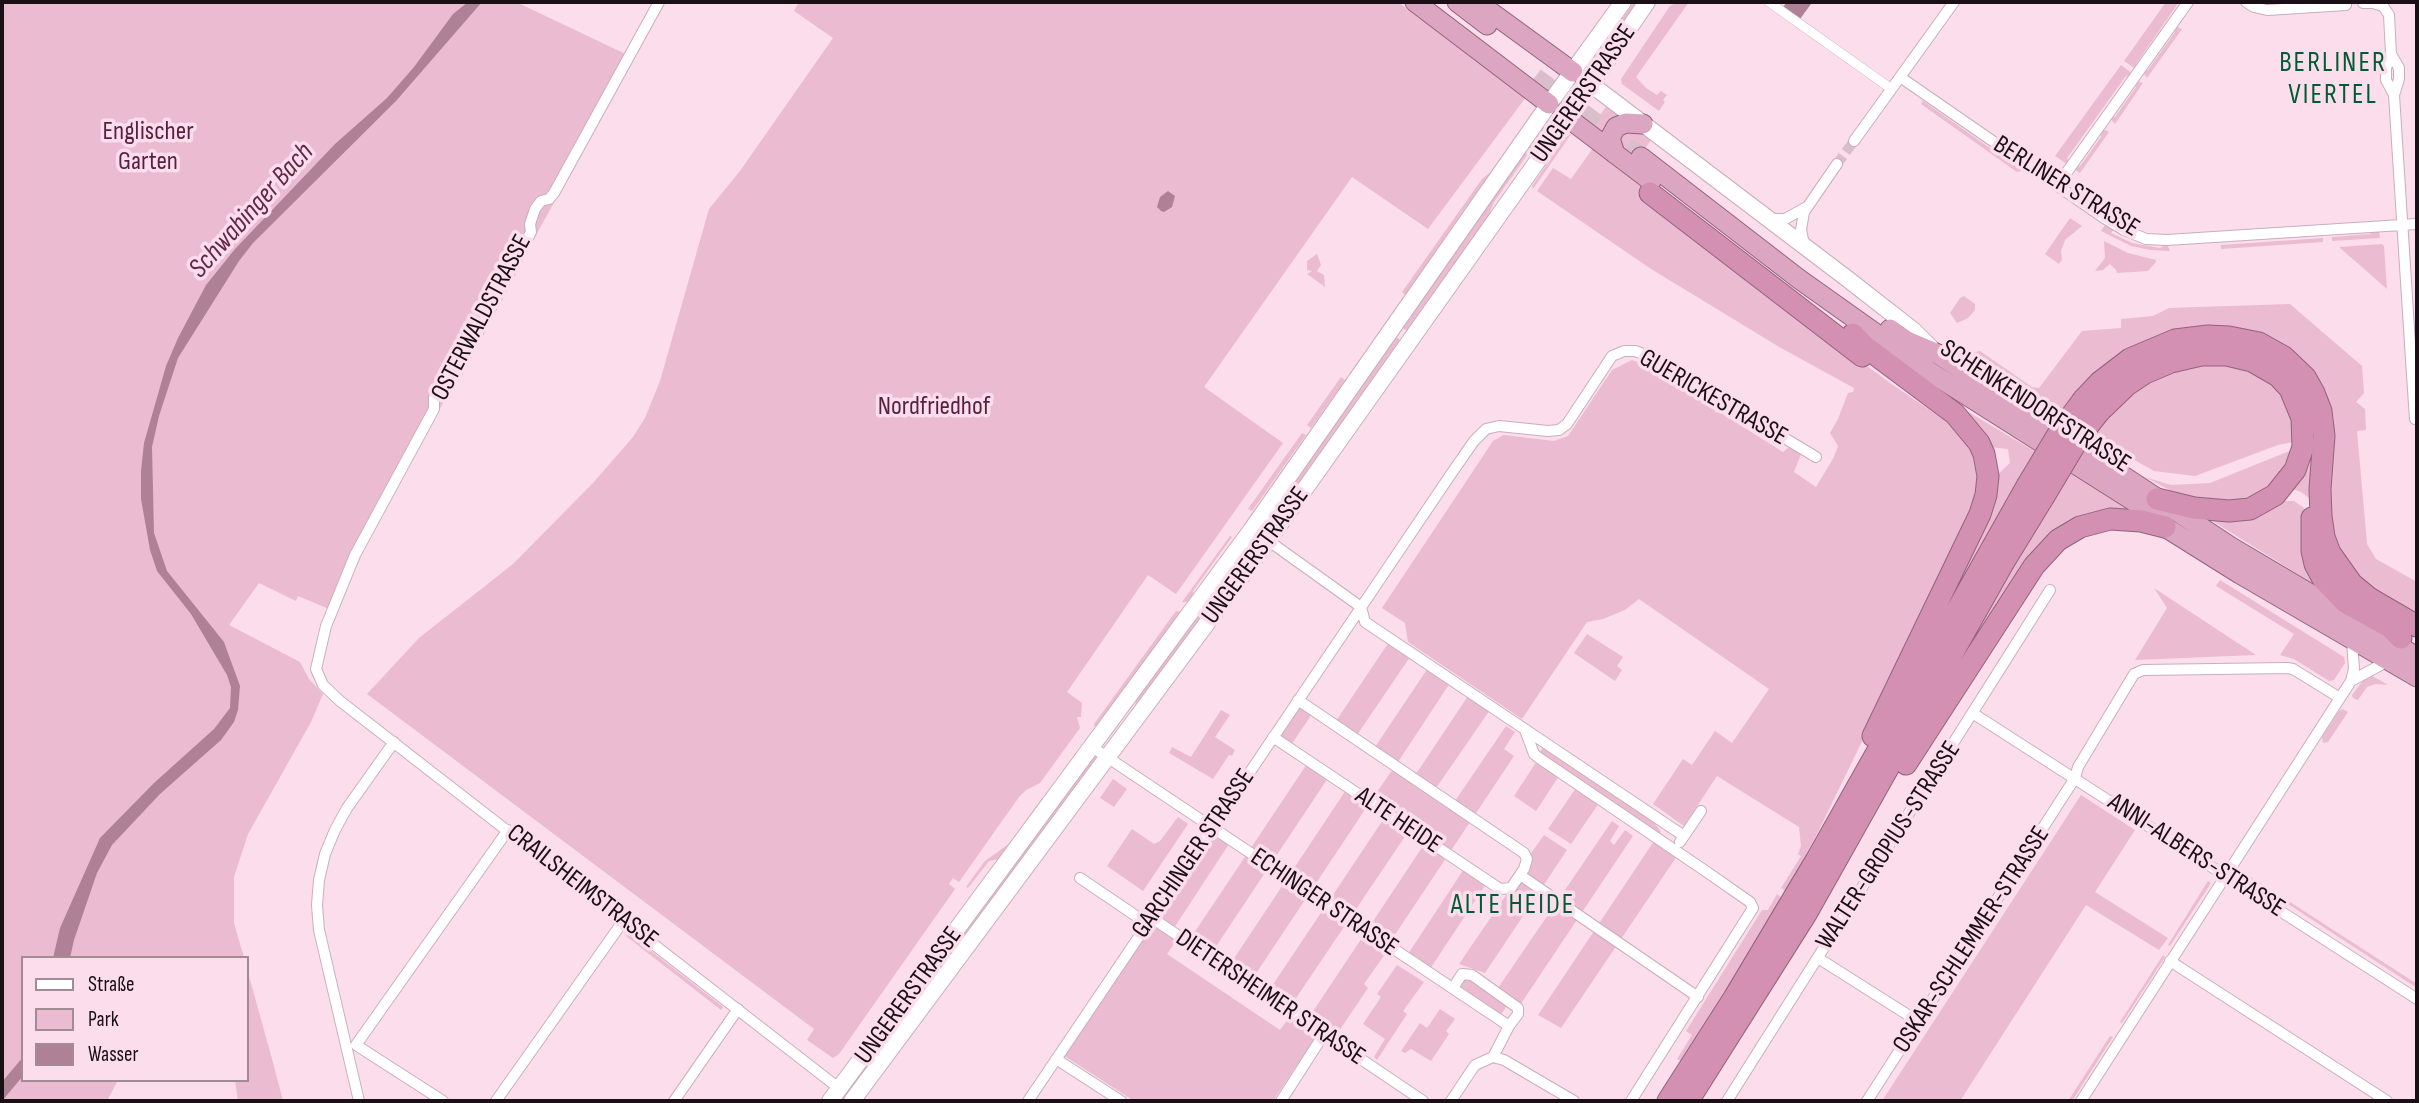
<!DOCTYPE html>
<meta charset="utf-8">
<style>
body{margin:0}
#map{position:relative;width:2419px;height:1103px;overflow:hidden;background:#fbddeb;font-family:"Sofia Sans Condensed",sans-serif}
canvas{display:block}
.frame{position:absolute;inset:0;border:4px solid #190f14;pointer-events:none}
.legend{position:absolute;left:21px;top:956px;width:228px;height:126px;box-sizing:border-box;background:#fbddeb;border:2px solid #a18b95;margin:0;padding:9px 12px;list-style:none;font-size:21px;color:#190f14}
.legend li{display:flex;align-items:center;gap:14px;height:35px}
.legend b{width:35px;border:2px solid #a18b95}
</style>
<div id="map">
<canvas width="2419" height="1103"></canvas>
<div class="frame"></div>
<ul class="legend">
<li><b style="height:9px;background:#fff"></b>Straße</li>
<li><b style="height:19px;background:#ebbbd2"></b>Park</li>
<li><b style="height:19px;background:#af8197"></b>Wasser</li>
</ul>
</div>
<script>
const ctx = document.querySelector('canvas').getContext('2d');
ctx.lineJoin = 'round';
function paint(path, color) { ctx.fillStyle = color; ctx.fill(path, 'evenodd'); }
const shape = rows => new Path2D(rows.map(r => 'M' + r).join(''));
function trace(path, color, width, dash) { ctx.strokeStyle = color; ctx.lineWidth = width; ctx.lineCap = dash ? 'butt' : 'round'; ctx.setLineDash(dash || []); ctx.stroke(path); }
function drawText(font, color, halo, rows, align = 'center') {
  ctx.font = font + ' "Sofia Sans Condensed",sans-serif'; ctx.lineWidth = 7; ctx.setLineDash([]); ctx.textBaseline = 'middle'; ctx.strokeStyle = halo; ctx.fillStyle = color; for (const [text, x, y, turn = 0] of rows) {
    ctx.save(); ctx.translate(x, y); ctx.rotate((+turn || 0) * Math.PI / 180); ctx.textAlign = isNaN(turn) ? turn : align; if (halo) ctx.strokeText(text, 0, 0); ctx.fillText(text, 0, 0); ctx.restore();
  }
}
paint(shape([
 [2,2,516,2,634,58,329,609,298,596,296,601,259,583,229,625,300,662,309,679,323,694,311,722,248,834,234,877,234,923,244,958,23,958,23,1080,118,1080,107,1101,2,1101],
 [799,2,1398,2,1526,97,1428,229,1352,177,1204,387,1283,443,1176,594,1148,575,1067,692,1082,703,1081,717,1077,717,1080,728,1040,783,1026,790,1019,797,959,882,953,878,949,884,955,889,839,1054,833,1058,807,1040,814,1029,367,694,419,638,513,564,593,483,633,437,645,418,660,381,709,209,740,171,833,38,794,11],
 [1634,2,1641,2,1599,61,1594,58],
 [1678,2,1689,2,1636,77,1646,88,1657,95,1661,91,1667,95,1663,100,1665,102,1659,111,1622,84,1621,79,1670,6],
 [2166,2,2179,2,2136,64,2139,66,2136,69,2124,61],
 [2175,26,2182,29,2147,78,2143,72,2148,70,2175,32],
 [2121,65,2133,74,2130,78,2126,76,2067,158,2070,161,2067,164,2055,156],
 [2137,81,2143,83,2115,124,2110,118,2115,117,2136,87],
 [1923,101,2017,167,2019,165,2024,168,2022,171,2017,172,1921,104],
 [1606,107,1619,116,1603,137,1591,127],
 [1545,124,1548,125,1547,127,1494,202,1487,219,1408,332,1403,328],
 [1637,130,1651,140,1636,161,1619,148,1620,132],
 [2106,130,2109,132,2080,173,2074,169,2081,165,2101,137,2101,131],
 [1572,133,1533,189,1532,186,1565,138],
 [1593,148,1649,185,1639,198,1890,383,1946,421,1959,431,1974,450,1980,493,1958,544,1817,834,1786,891,1781,888,1801,856,1798,854,1801,846,1799,827,1717,776,1684,826,1653,804,1683,759,1692,765,1715,731,1732,743,1769,689,1639,599,1625,610,1603,619,1587,622,1522,719,1408,642,1405,623,1382,608,1493,441,1504,435,1554,441,1568,436,1612,370,1632,360,1650,367,1711,402,1716,413,1718,411,1783,452,1789,447,1801,454,1794,472,1816,487,1834,457,1838,446,1830,433,1838,419,1848,393,1853,392,1854,388,1781,348,1651,269,1537,191,1553,168,1571,179],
 [1493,170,1465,208,1405,295,1402,292,1482,179],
 [2070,218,2082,226,2065,240,2061,251,2062,260,2059,264,2045,254],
 [2105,225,2113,230,2111,233,2132,243,2160,248,2167,244,2170,251,2150,250,2131,246,2101,231],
 [2371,231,2379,231,2380,238,2332,241,2332,237,2371,234],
 [2323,238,2323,242,2221,249,2221,245],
 [2104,241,2128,253,2156,260,2156,262,2148,271,2117,273,2116,270,2110,264,2103,270,2095,271,2105,258],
 [2382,244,2384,246,2387,289,2339,247],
 [1317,254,1321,265,1317,271,1324,275,1325,287,1307,274,1312,271,1307,270,1307,261],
 [1964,296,1975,304,1975,310,1968,318,1957,323,1950,313,1960,298],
 [2290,304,2362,366,2364,393,2356,402,2365,409,2366,430,2357,431,2367,544,2376,559,2417,582,2417,618,2351,575,2328,528,2331,454,2249,332,2059,418,1994,377,1970,357,1972,353,1980,351,2032,387,2039,388,2082,331,2121,328,2121,319,2153,316,2169,308],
 [1396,337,1402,341,1268,529,1268,527,1295,488,1296,479],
 [2221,358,2281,384,2298,441,2278,445,2195,476,2154,471,2090,435,2139,381],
 [1341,377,1345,380,1311,428,1307,425],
 [1953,403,2036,452,1939,628,1944,602,1995,477,2010,463,2008,449,1989,447],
 [1302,433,1306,435,1252,511,1248,509],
 [2297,448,2291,470,2246,504,2183,497,2145,477,2171,485,2210,483],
 [2312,452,2318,454,2309,498,2301,492,2292,489,2308,468],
 [2067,471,2133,510,2080,518,1917,735],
 [2283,501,2294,501,2304,508,2328,593,2211,520],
 [1230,536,1232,537,1193,591,1194,596,1187,602,1182,602],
 [1246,548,1252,552,1108,743,1135,706,1137,697],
 [2220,580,2344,657,2345,663,2334,680,2329,681,2294,659,2280,655,2294,634,2216,586],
 [2154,588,2256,655,2135,660,2167,608],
 [1176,611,1182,612,1096,729,1094,724],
 [1587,634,1623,657,1617,666,1622,670,1615,681,1574,653],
 [1391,639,1412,654,1355,738,1334,724],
 [1430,665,1452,680,1396,765,1414,777,1470,693,1492,707,1434,791,1453,804,1506,726,1515,732,1504,749,1514,756,1388,945,1390,947,1364,984,1368,988,1333,1040,1325,1035,1301,1059,1273,1101,1134,1101,1063,1055,1212,828,1231,841,1172,931,1179,937,1167,954,1280,1030,1293,1013,1306,1022,1427,840,1410,829,1288,1010,1266,995,1387,814,1370,802,1249,984,1227,969,1348,787,1370,802,1395,766,1373,750],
 [2371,675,2388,685,2376,684,2367,687,2358,700,2353,698,2352,695,2364,679],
 [1298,700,1314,711,1289,748,1273,737],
 [2343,709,2348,712,2328,742,2323,743,2322,737,2339,711],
 [1221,710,1230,715,1215,737,1235,750,1232,756,1229,755,1213,779,1169,753,1172,747,1191,757],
 [1543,748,1654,822,1661,832,1659,835,1538,754],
 [1095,756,1098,760,917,1001,921,989,1092,757],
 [1539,758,1561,773,1536,811,1514,796],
 [1309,761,1330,775,1209,957,1188,942],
 [1113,779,1127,789,1114,807,1100,798],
 [1578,785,1601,800,1571,844,1548,829],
 [2081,795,2135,830,2095,892,2168,938,2159,950,2086,905,1960,1101,1882,1101],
 [1042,798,1043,800,999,859,989,861,968,888,966,887,985,861,1010,843],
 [1178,817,1188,824,1143,891,1107,866,1132,829,1154,844,1160,841],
 [1612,821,1619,826,1610,841,1614,845,1625,830,1633,836,1518,1008,1510,1001,1498,1019,1453,988,1462,974,1496,991],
 [1544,835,1567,850,1485,973,1459,964,1524,869,1527,859],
 [1656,838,1679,853,1561,1028,1538,1015],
 [1466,866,1488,881,1428,972,1406,957],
 [2245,873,2417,984,2417,988,2251,880,2249,882,2242,878],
 [2208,881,2211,883,2170,946,2168,945],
 [1777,894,1782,898,1719,1003,1681,1061,1677,1059,1692,1035,1686,1031,1762,910,1768,910],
 [628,933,723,1007,721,1010,626,936],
 [2163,955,2165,957,2122,1023,2120,1022],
 [1397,965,1424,982,1403,1011,1407,1014,1377,1060,1374,1057,1385,1039,1363,1024,1381,997,1377,994],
 [247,969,272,1059,283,1101,238,1101,235,1080,247,1080],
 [1440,1009,1455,1019,1446,1031,1449,1034,1431,1061,1411,1049,1405,1053,1401,1051,1420,1023,1427,1028],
 [2110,1036,2113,1037,2072,1101,2068,1101]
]), '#ebbbd2');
paint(shape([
 [468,2,482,2,396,101,253,243,239,261,178,358,159,416,152,447,154,533,167,571,224,642,240,686,238,710,234,722,221,740,160,794,112,845,97,873,74,940,70,958,53,958,60,928,100,838,154,783,214,729,230,708,231,687,227,675,191,614,157,571,150,550,141,499,141,471,144,443,166,366,178,338,206,285,235,249,335,144,387,98,414,67,453,14],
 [1787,2,1807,2,1811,4,1800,19,1783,7],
 [1168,191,1175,196,1172,207,1164,212,1161,211,1157,207,1160,197],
 [23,1057,23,1076,2,1101,2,1082]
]), '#af8197');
trace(shape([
 [1837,164,1854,141]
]), '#d9becb', 10, [10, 5]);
trace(shape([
 [1535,77,1641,157]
]), '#d9becb', 19, [19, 10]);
const pedestrian = shape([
 [1769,2,1886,85]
]);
const minor = shape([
 [659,2,554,193,549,199,541,201,535,209,530,224,531,232,455,376,440,386,434,398,434,409,355,555,326,626,316,669,323,685,340,701,840,1089],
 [2246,2,2254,7,2267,10,2346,5],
 [2363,3,2373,3,2383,6,2389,15,2391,54,2386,68,2386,80,2394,95,2412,375],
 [2391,54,2399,68,2399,79,2394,95],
 [1900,77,2104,218,2124,230,2146,239,2167,240,2417,224],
 [1854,141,1954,2],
 [2057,186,2188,2],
 [1768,219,1785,219,1807,207],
 [1804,244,1801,230,1804,212,1837,164],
 [2416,379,2412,375,2415,419,2417,419],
 [1252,529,1361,607,1365,622,1684,836],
 [2351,681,2354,669,2352,641],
 [1974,714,2417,999],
 [1525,730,1534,754,1539,758,1704,870,1750,902,1753,908,1631,1101],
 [1273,737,1500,889,1511,888,1524,869,1527,859,1524,853,1298,700],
 [1092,747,1509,1026,1518,1014,1518,1008,1472,975,1462,974,1453,988],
 [1680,842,1701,811],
 [1520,875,1698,997],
 [1080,878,1139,918,1152,918,1423,1101],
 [1818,958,1919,1022],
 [2170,961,2387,1101],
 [1493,1057,1504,1060,1574,1101],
 [1056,1059,1121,1101],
 [359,1101,319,930,317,905,319,880,325,854,335,830,347,808,394,742],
 [443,1101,356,1045,508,830],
 [496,1101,624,920],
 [674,1101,738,1009],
 [1028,1101,1449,477,1474,441,1486,429,1499,426,1548,431,1559,430,1567,424,1612,356,1624,351,1635,351,1646,355,1816,457],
 [1281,1101,1324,1034],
 [1451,1101,1475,1065,1493,1057,1509,1026],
 [1727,1101,2050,590],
 [1867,1101,2075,778,2078,767,2134,674,2143,670,2287,668,2293,669,2340,698],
 [2081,1101,2340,698,2351,681,2388,661]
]);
const secondary = shape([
 [1584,79,1845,277,1913,330,1931,348],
 [830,1101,1252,529,1549,104,1623,2],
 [852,1101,1268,541,1568,118,1647,2]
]);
const trunk = shape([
 [1415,2,1549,104],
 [1457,2,1487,25],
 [1477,2,1573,72],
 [1568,118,1651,181],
 [1615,154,1610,138,1616,127,1626,123,1643,124],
 [1641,157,1799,279,1930,372,2146,509,2165,527,2240,574,2417,677],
 [1890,329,1907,341,1938,354,2231,547,2417,657]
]);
const motorway = shape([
 [1650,193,1862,356],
 [1853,334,1864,346,1955,414,1979,443,1984,454,1988,476,1986,495,1980,514,1873,736],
 [2083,400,2100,382,2130,359,2175,340,2208,336,2229,337,2259,343,2284,357,2305,377,2314,393,2321,411,2324,436,2320,489,2321,516,2324,537,2330,553,2352,584,2369,598,2417,626],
 [2099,412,2127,385,2145,373,2171,362,2201,355,2227,355,2252,361,2278,376,2290,389,2302,418,2303,447,2295,470,2275,495,2250,509,2229,511,2194,508,2157,499],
 [2312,518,2312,551,2315,564,2323,579,2345,602,2390,627,2401,638],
 [1906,764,2034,566,2058,540,2080,527,2110,519,2141,521,2165,527],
 [1668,1101,1734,998,1818,857,2027,486],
 [1688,1101,1806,914,2002,565,2043,498]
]);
trace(pedestrian, '#caaebb', 10);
trace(minor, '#caaebb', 12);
trace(secondary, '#caaebb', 18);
trace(trunk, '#92637b', 21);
trace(motorway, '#92637b', 23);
trace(pedestrian, '#fff', 9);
trace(minor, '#fff', 10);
trace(secondary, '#fff', 16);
trace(trunk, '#dca6c2', 19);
trace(motorway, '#d390b2', 21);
const motorwayBridge = shape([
 [2027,486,2060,431,2083,400],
 [2043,498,2080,436,2099,412]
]);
trace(motorwayBridge, '#92637b', 23, []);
trace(motorwayBridge, '#d390b2', 21);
drawText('26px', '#190f14', '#fbddeb', [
 ["UNGERERSTRASSE",1584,94,-55],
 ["BERLINER STRASSE",2066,187,32],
 ["OSTERWALDSTRASSE",482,318,-62],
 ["GUERICKESTRASSE",1713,398,30],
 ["SCHENKENDORFSTRASSE",2035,407,33],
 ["UNGERERSTRASSE",1256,556,-54],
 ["ALTE HEIDE",1398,821,34],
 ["WALTER-GROPIUS-STRASSE",1889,846,-57],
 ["GARCHINGER STRASSE",1194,854,-56],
 ["ANNI-ALBERS-STRASSE",2196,856,33],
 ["CRAILSHEIMSTRASSE",582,887,38],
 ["ECHINGER STRASSE",1324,903,34],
 ["OSKAR-SCHLEMMER-STRASSE",1972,940,-57],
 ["UNGERERSTRASSE",909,996,-54],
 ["DIETERSHEIMER STRASSE",1270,998,34]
]);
drawText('26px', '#581f40', '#fbddeb', [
 ["Englischer",148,132],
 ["Garten",148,162],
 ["Nordfriedhof",934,407]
]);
ctx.letterSpacing = '2px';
drawText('28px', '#005a33', '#fbddeb', [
 ["BERLINER",2333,64],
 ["VIERTEL",2333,96],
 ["ALTE HEIDE",1513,906]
]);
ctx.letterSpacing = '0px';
drawText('italic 28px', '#622849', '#fbddeb', [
 ["Schwabinger Bach",252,211,-48]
]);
</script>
